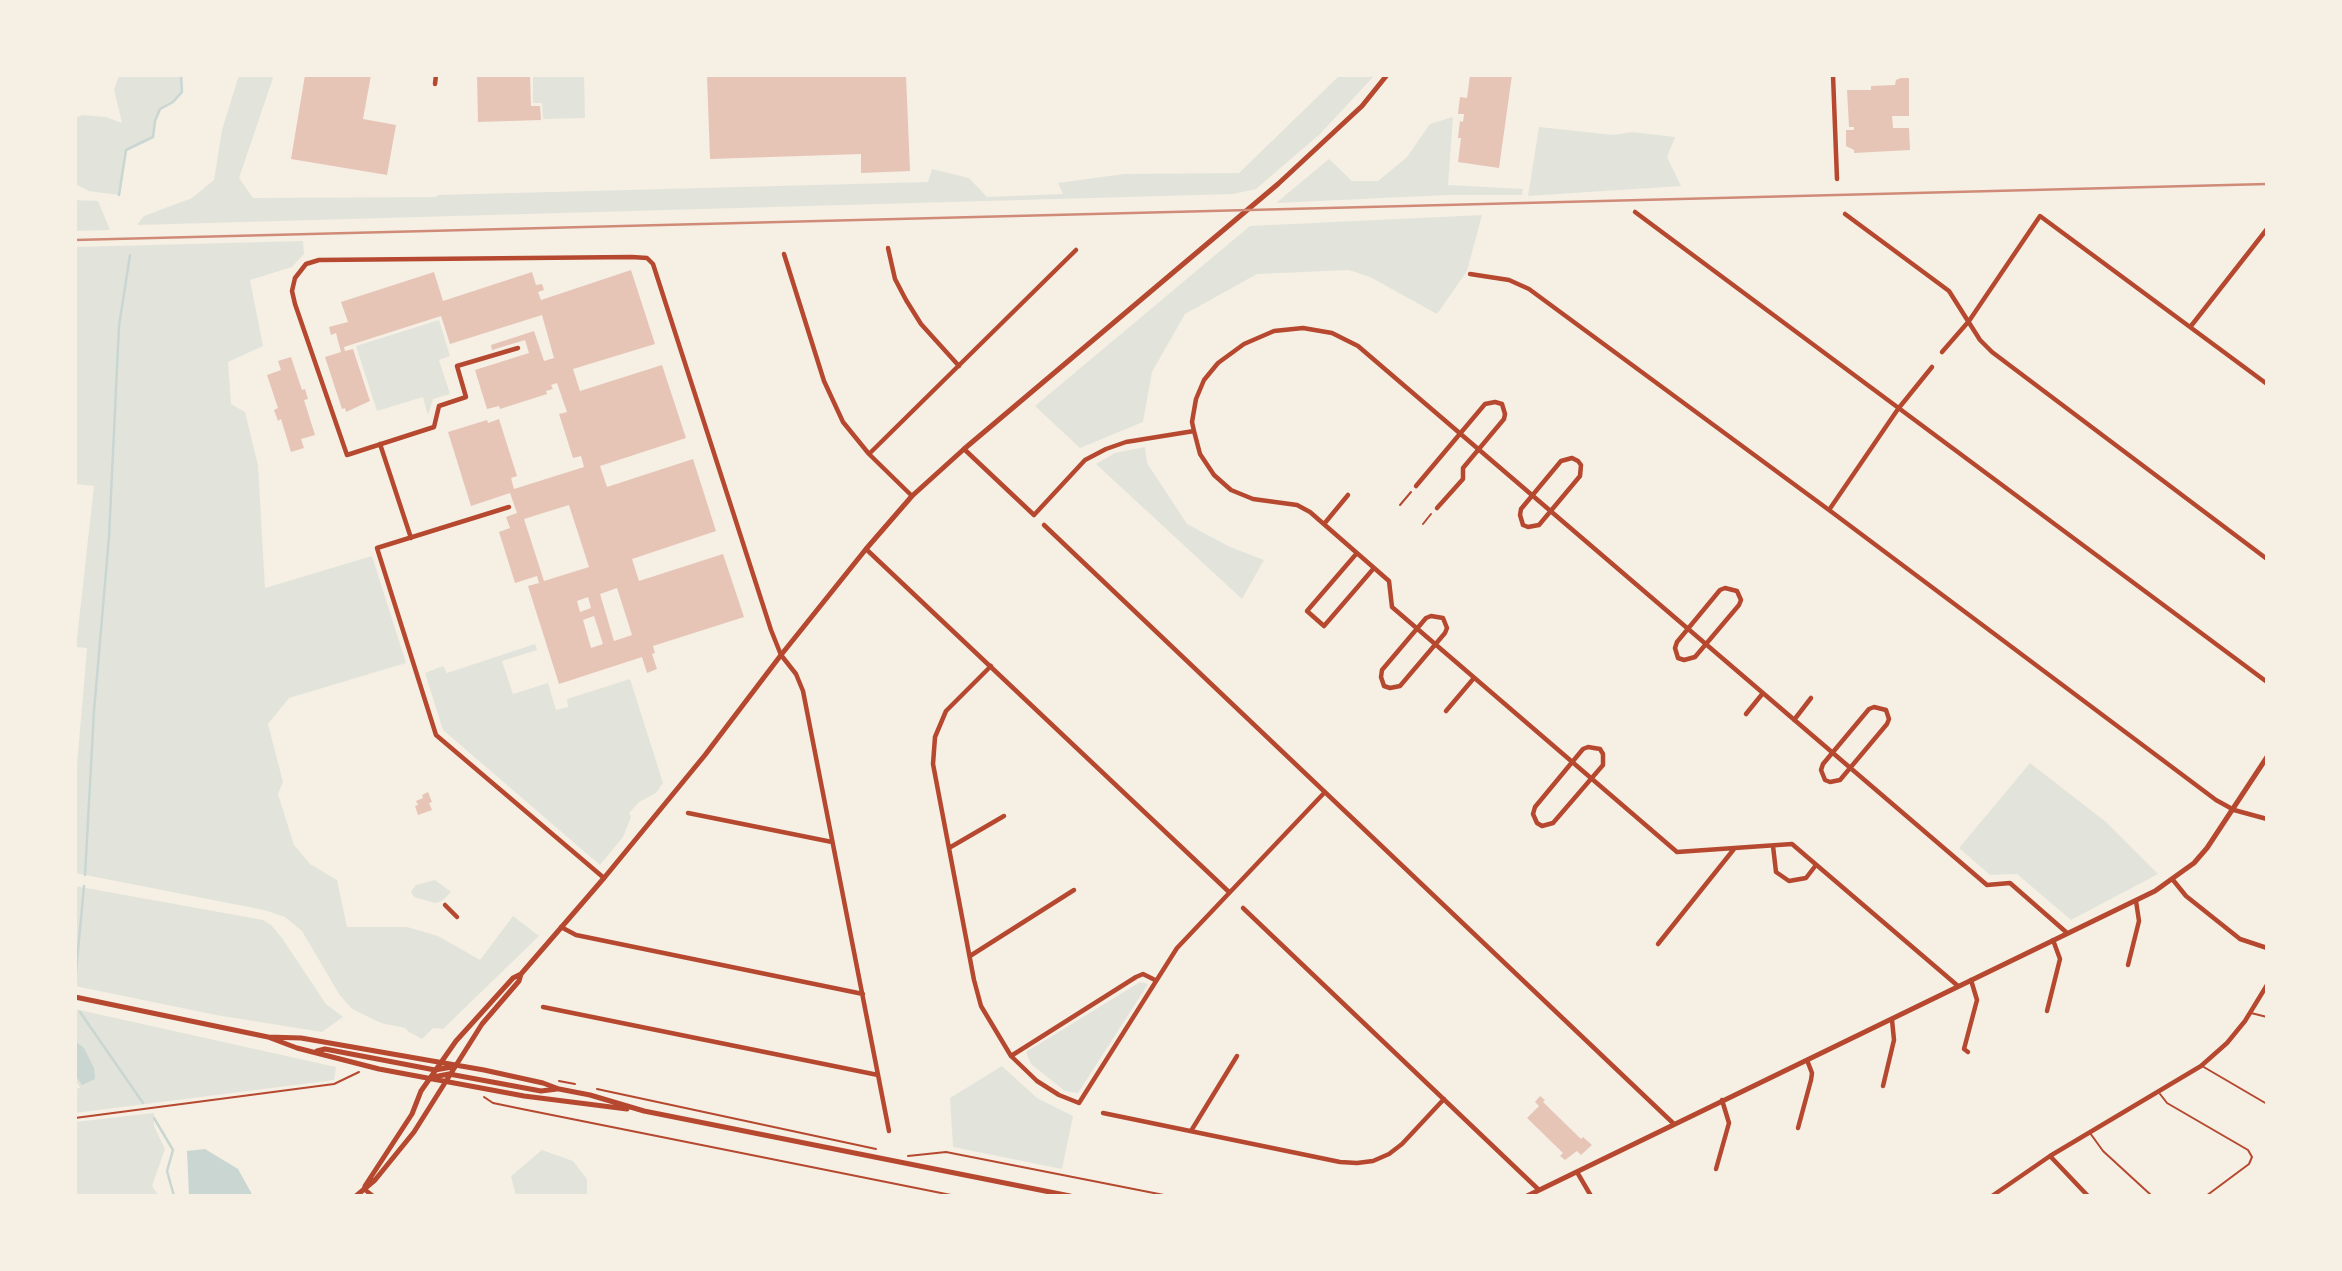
<!DOCTYPE html>
<style>
body{margin:0}
#map{position:relative;width:2342px;height:1271px;overflow:hidden;background:#f6efe4;font-family:"Golos Text",sans-serif}
canvas{display:block}
.frame{position:absolute;inset:0;border:77px solid #f6efe4;pointer-events:none}
</style>
<div id="map">
<canvas width="2342" height="1271"></canvas>
<div class="frame"></div>
</div>
<script>
const ctx = document.querySelector('canvas').getContext('2d');
ctx.lineJoin = 'round';
function paint(path, color) { ctx.fillStyle = color; ctx.fill(path, 'evenodd'); }
const shape = rows => new Path2D(rows.map(r => 'M' + r).join(''));
function trace(path, color, width, dash) { ctx.strokeStyle = color; ctx.lineWidth = width; ctx.lineCap = dash ? 'butt' : 'round'; ctx.setLineDash(dash || []); ctx.stroke(path); }
paint(shape([
 [119,75,181,75,182,92,173,102,160,110,155,121,153,137,126,150,119,195,89,191,75,184,75,118,82,115,106,117,122,123,114,90],
 [239,75,274,75,239,178,253,198,435,197,439,195,928,182,932,169,969,178,987,197,1063,194,1058,183,1124,174,1239,173,1340,75,1375,75,1320,134,1256,189,1233,194,137,225,144,216,192,198,214,180,222,130],
 [533,75,584,75,585,118,543,119,542,103,533,103],
 [1453,117,1448,185,1523,189,1522,195,1447,195,1276,203,1329,159,1352,181,1378,181,1407,157,1430,124],
 [1539,127,1613,135,1632,132,1675,137,1667,157,1681,186,1528,196],
 [75,200,98,201,110,230,75,231],
 [1482,215,1467,271,1437,314,1370,277,1349,270,1257,274,1185,314,1152,372,1143,422,1080,448,1035,406,1250,226],
 [303,241,304,254,292,267,250,280,263,346,228,362,231,404,245,412,258,465,265,588,372,556,406,663,289,698,268,724,283,782,278,794,294,845,310,864,337,880,347,927,407,927,438,936,480,960,513,916,539,936,443,1029,433,1028,422,1039,409,1032,405,1028,381,1023,352,1009,339,994,302,931,285,917,264,910,75,873,75,789,87,648,76,647,94,486,75,484,75,247],
 [439,320,450,356,439,360,450,394,433,399,428,415,423,397,377,411,356,346],
 [1145,447,1147,463,1187,524,1230,547,1264,560,1242,599,1096,464,1115,453],
 [535,644,537,650,502,661,513,694,548,683,556,710,568,707,567,699,630,679,663,783,656,793,639,802,629,813,631,817,623,837,600,865,443,730,425,673,443,666,447,673],
 [2030,763,2106,822,2158,874,2071,920,2017,874,1990,875,1959,848],
 [435,880,451,892,442,901,435,903,414,897,411,892,416,885],
 [75,886,263,920,271,925,282,938,326,1004,343,1017,322,1032,216,1015,75,986],
 [1140,982,1148,984,1078,1093,1065,1091,1031,1064,1026,1052],
 [75,1009,336,1067,334,1080,75,1113,75,1089,80,1088,75,1079],
 [1002,1066,1037,1098,1073,1116,1062,1169,953,1147,950,1098],
 [154,1113,154,1126,165,1149,152,1186,159,1196,75,1196,75,1122],
 [542,1150,573,1161,587,1179,587,1196,516,1196,511,1176]
]), '#e2e4dc');
paint(shape([
 [75,1041,84,1048,94,1068,95,1079,82,1085,75,1075],
 [205,1149,238,1169,253,1196,189,1196,187,1151]
]), '#c9d6d2');
trace(shape([
 [119,195,126,150,153,137,155,121,160,109,173,102,182,92,181,75],
 [85,875,94,711,109,537,119,326,130,255],
 [75,983,84,886],
 [80,1012,143,1103],
 [154,1118,173,1150,167,1171,174,1196]
]), '#c9d6d2', 2.5);
paint(shape([
 [305,75,371,75,363,119,396,125,387,175,291,159],
 [477,75,530,75,531,106,540,106,541,120,478,122],
 [707,75,906,75,910,171,861,173,861,154,710,159],
 [1470,75,1512,75,1499,168,1458,162,1461,138,1458,138,1460,121,1463,122,1464,114,1458,114,1460,97,1467,98],
 [1901,78,1909,78,1909,116,1892,116,1893,128,1909,128,1910,150,1854,153,1854,150,1846,146,1846,130,1854,130,1854,127,1849,127,1847,90,1871,90,1871,86,1895,85,1896,80],
 [631,270,655,344,573,369,580,391,662,365,686,438,600,466,607,487,693,459,716,531,632,559,639,581,723,554,744,617,653,646,655,653,652,654,657,669,647,673,642,657,559,684,528,586,539,583,537,576,515,583,499,532,510,528,506,517,517,513,510,493,471,506,448,432,487,420,488,423,499,419,517,476,511,478,514,489,584,467,581,456,573,458,559,414,567,412,557,383,551,385,553,389,546,391,547,394,500,409,499,406,487,409,475,370,529,353,525,340,492,350,491,345,534,331,544,361,554,358,542,315,450,344,441,316,344,347,345,351,353,349,370,401,346,412,345,408,342,409,325,357,341,352,336,333,331,335,329,327,348,322,341,302,434,272,443,301,532,272,536,285,542,284,544,290,538,292,541,300],
 [569,505,589,567,544,581,524,519],
 [617,588,632,635,614,641,600,594],
 [588,597,591,608,580,612,577,601],
 [594,616,603,644,591,648,583,620],
 [291,357,302,390,305,389,308,399,304,400,315,435,301,439,304,448,291,452,281,419,278,421,274,410,278,408,267,375,281,370,278,361],
 [428,792,432,802,429,803,432,810,418,815,415,806,418,805,416,801,423,798,422,795],
 [1540,1096,1545,1100,1543,1102,1581,1139,1583,1137,1592,1145,1581,1155,1577,1151,1565,1160,1560,1156,1563,1153,1527,1118,1539,1106,1535,1102]
]), '#e6c5b7');
trace(shape([
 [1400,505,1411,492],
 [1423,524,1431,514],
 [559,1081,575,1084],
 [597,1089,876,1149],
 [484,1097,493,1103,522,1109,956,1196],
 [75,1118,334,1084,359,1072],
 [908,1156,946,1152,1169,1196]
]), '#b5482f', 2);
trace(shape([
 [2251,1013,2267,1017],
 [2202,1066,2267,1104],
 [2160,1094,2167,1103,2248,1150,2252,1157,2249,1164,2206,1196],
 [2090,1133,2103,1151,2152,1196]
]), '#b5482f', 2);
trace(shape([
 [1833,75,1837,179],
 [435,84,436,75],
 [1635,212,2267,682],
 [1845,214,1949,291,1980,340,1992,352,2267,559],
 [888,248,895,279,906,300,921,324,959,366],
 [784,254,824,381,843,422,869,454,912,496],
 [1470,274,1509,280,1529,289,1829,510,2216,800,2234,810,2267,819],
 [2191,326,2267,229],
 [518,348,457,366,466,397,439,406,434,427,347,455,295,304,292,291,295,278,306,264,319,260,632,257,647,258,653,264,771,630,781,655,796,674,803,691,889,1131],
 [1942,352,1969,321,2040,216,2267,384],
 [1194,431,1192,422,1196,399,1204,380,1218,363,1244,344,1274,331,1303,328,1332,333,1358,346,1987,885,2010,883,2066,932],
 [380,444,411,538],
 [964,449,1034,515,1085,460,1106,449,1126,442,1194,431,1200,454,1214,475,1231,490,1253,499,1297,505,1310,512,1389,581,1392,607,1677,852,1792,844,1958,986],
 [869,454,1076,250],
 [1572,458,1578,461,1581,465,1580,476,1539,525,1528,527,1523,525,1520,515,1521,509,1561,461,1572,458],
 [1416,486,1485,404,1495,402,1502,404,1505,414,1504,419,1463,468,1463,479,1437,508],
 [509,507,377,548,436,735,604,878],
 [1829,510,1898,409,1932,367],
 [1324,524,1348,495],
 [1044,525,1674,1124],
 [866,549,1229,892],
 [1357,553,1307,611,1324,626,1374,568],
 [1725,588,1737,591,1741,600,1739,605,1695,657,1684,660,1678,658,1675,648,1677,642,1720,590,1725,588],
 [1431,616,1443,618,1447,628,1445,633,1400,686,1390,688,1384,686,1381,677,1382,670,1426,618,1431,616],
 [991,666,946,711,935,737,933,764,974,980,981,1006,1011,1056,1037,1081,1059,1095,1079,1103,1177,948,1325,792],
 [1874,707,1886,710,1889,719,1887,724,1840,780,1830,782,1825,780,1821,770,1823,764,1869,709,1874,707],
 [1446,711,1474,678],
 [1746,714,1763,693],
 [1794,720,1811,698],
 [1588,747,1600,749,1603,754,1603,765,1553,823,1542,826,1537,823,1533,814,1535,807,1583,749,1588,747],
 [688,813,832,842],
 [1773,846,1776,872,1789,881,1806,878,1816,865],
 [949,848,1004,816],
 [2173,880,2186,896,2240,939,2267,948],
 [445,905,457,917],
 [1243,908,1539,1190],
 [561,927,576,935,863,994],
 [1658,944,1734,849],
 [970,956,1074,890],
 [2128,965,2139,921,2136,901],
 [543,1007,878,1075],
 [2047,1011,2060,959,2053,940],
 [1968,1052,1964,1049,1977,1000,1971,980],
 [1011,1056,1136,977,1143,974,1155,980],
 [1883,1086,1894,1040,1892,1020],
 [1103,1113,1340,1162,1357,1163,1373,1161,1389,1154,1402,1144,1444,1099],
 [1798,1128,1811,1080,1812,1073,1807,1060],
 [1191,1131,1237,1056],
 [2050,1156,2088,1196],
 [1716,1169,1729,1123,1722,1100],
 [1577,1172,1591,1196],
 [364,1189,373,1196],
 [1992,1196,2050,1156,2201,1066,2227,1043,2245,1021,2267,985]
]), '#b5482f', 4.5);
trace(shape([
 [75,997,268,1037,297,1048,379,1069,524,1096,627,1109],
 [268,1037,301,1038,484,1070,543,1083,559,1089,590,1095,644,1111,1070,1196],
 [317,1051,325,1049,435,1070,452,1067],
 [433,1077,449,1074,541,1091,557,1089],
 [365,1186,412,1114,421,1091,456,1041,513,978,521,974],
 [356,1196,375,1180,414,1132,482,1024,519,981,521,974,604,878,705,755,781,655,866,549,912,496,964,449,1278,184,1362,106,1387,75],
 [1527,1196,2155,891,2194,863,2207,848,2267,757]
]), '#b5482f', 5);
trace(shape([
 [75,240,2267,184]
]), '#cf8b77', 2.5);
</script>
